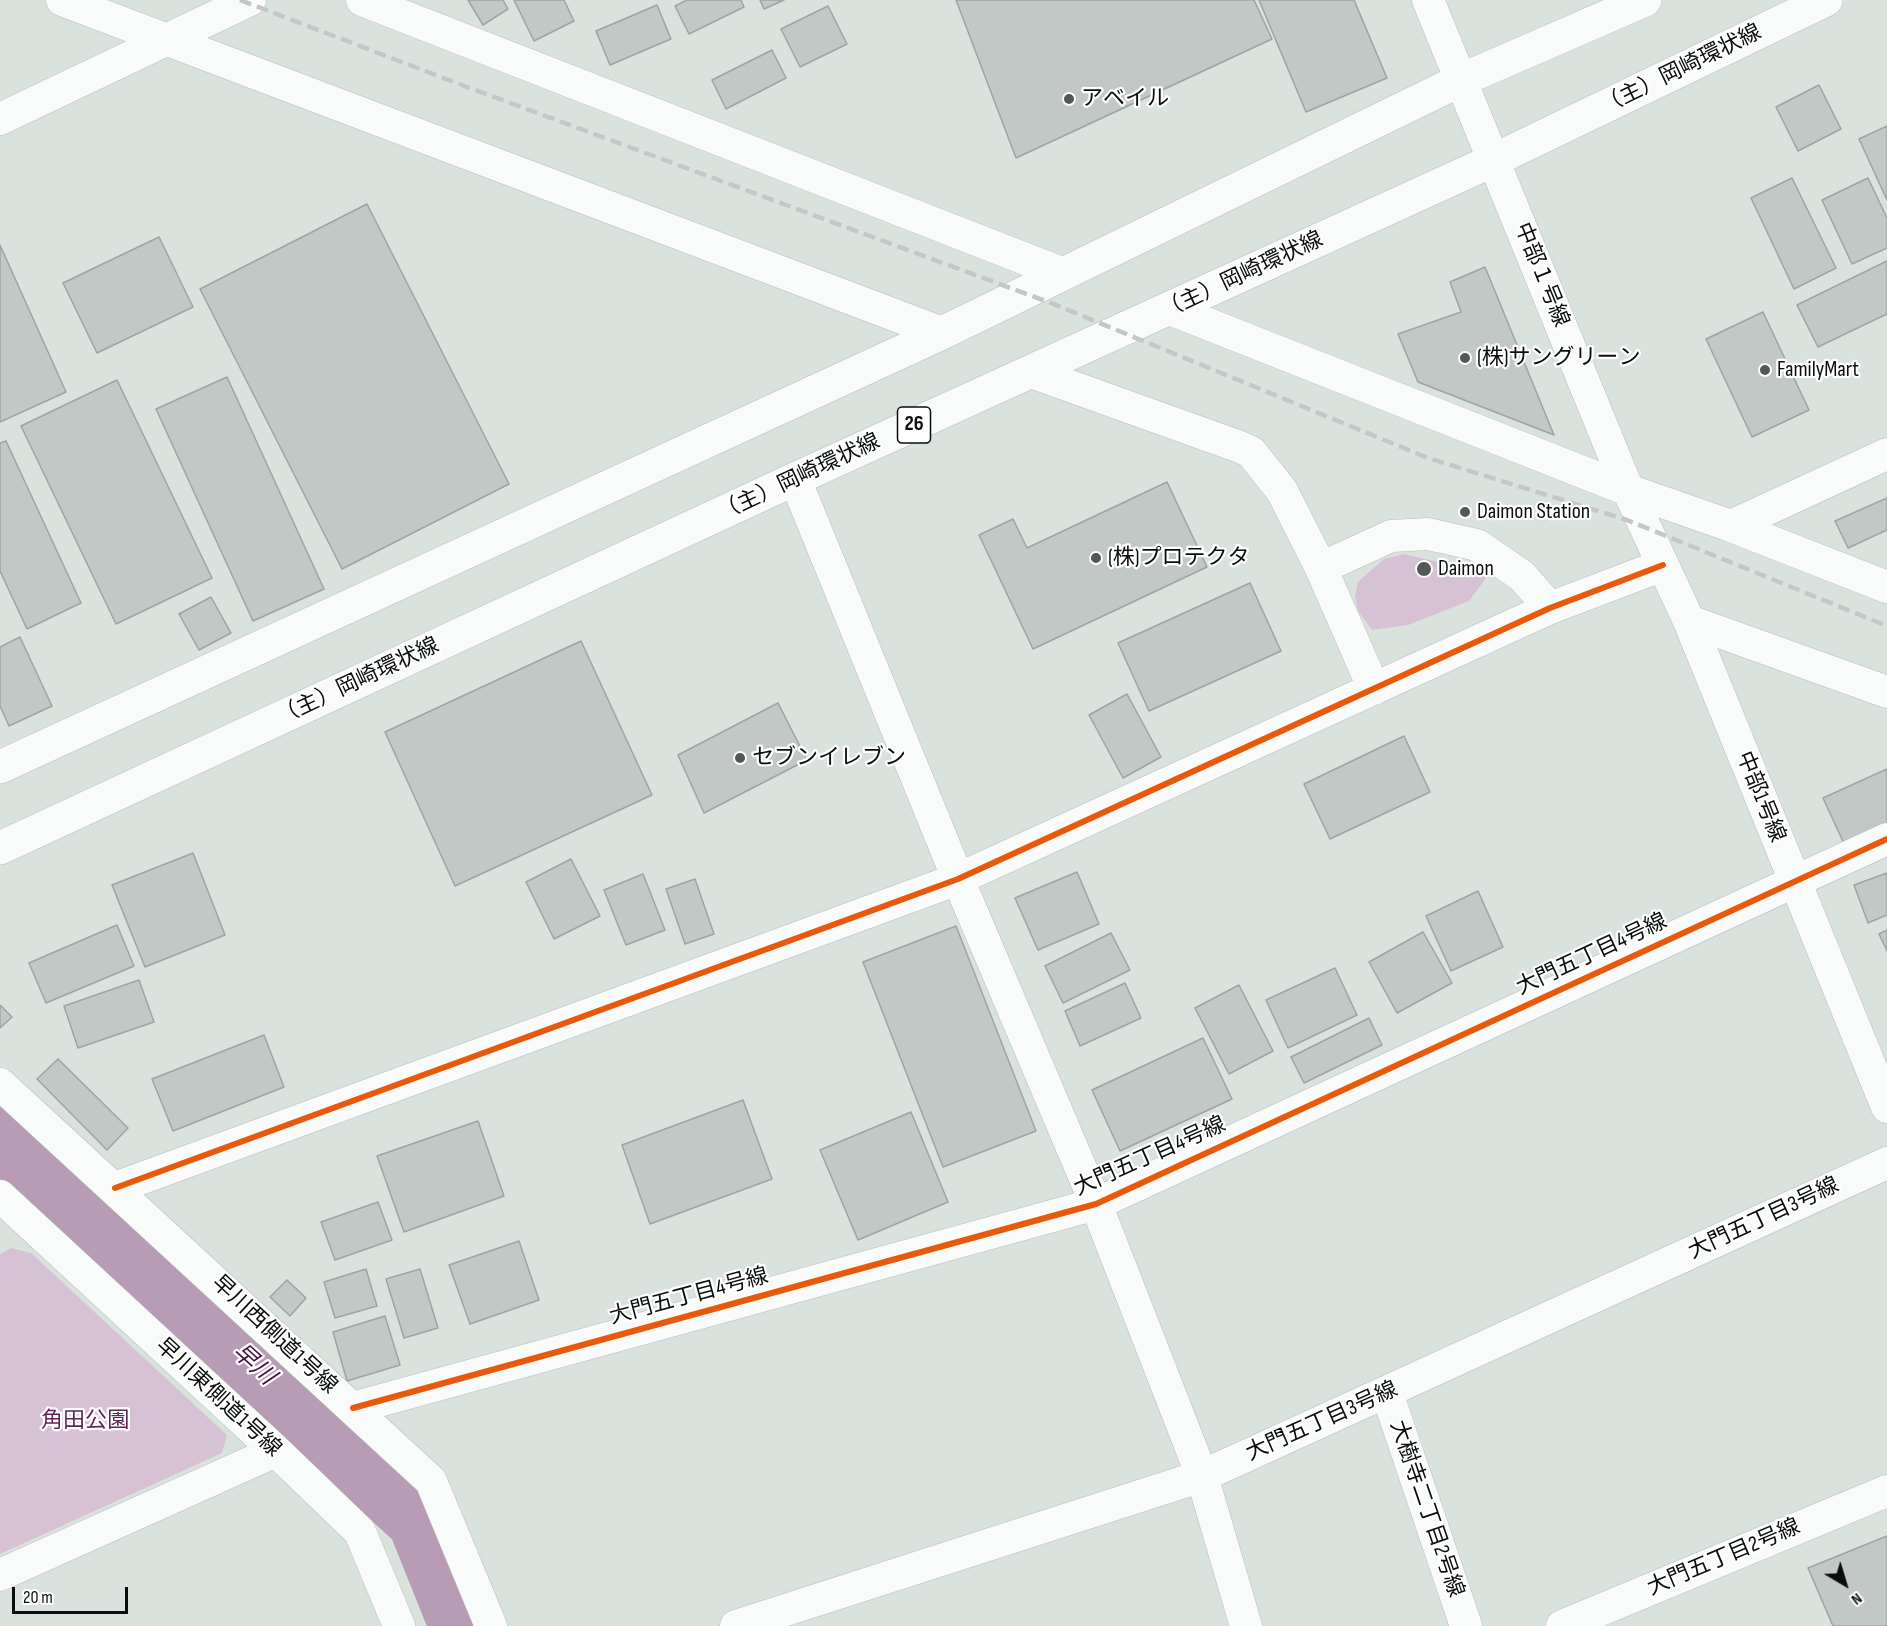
<!DOCTYPE html>
<meta charset="utf-8">
<style>
body{margin:0}
#map{position:relative;width:1887px;height:1626px;overflow:hidden;background:#dae2de;font-family:"Sofia Sans Condensed",sans-serif}
canvas{display:block}
.north{position:absolute;left:1815px;top:1554px;width:60px;height:60px;-webkit-text-stroke:4px #fff;paint-order:stroke;rotate:142deg;font-size:16px;font-weight:700;line-height:24px;text-align:center;color:#090e0c}
.north::after{content:'';display:block;margin:auto;width:21px;height:27px;background:#090e0c;clip-path:polygon(50% 0,100% 100%,50% 72%,0 100%)}
.scale{position:absolute;left:12px;top:1587px;width:116px;height:27px;box-sizing:border-box;border:3px solid #090e0c;border-top:0;padding-left:8px;font-size:18px;line-height:21px;white-space:nowrap;color:#090e0c;-webkit-text-stroke:4px #fff;paint-order:stroke}
</style>
<div id="map">
<canvas width="1887" height="1626"></canvas>
<div class="north">N</div>
<div class="scale">20 m</div>
</div>
<script>
const ctx = document.querySelector('canvas').getContext('2d');
ctx.lineJoin = 'round';
function paint(path, color) { ctx.fillStyle = color; ctx.fill(path, 'evenodd'); }
const shape = rows => new Path2D(rows.map(r => 'M' + r).join(''));
function trace(path, color, width, dash) { ctx.strokeStyle = color; ctx.lineWidth = width; ctx.lineCap = dash ? 'butt' : 'round'; ctx.setLineDash(dash || []); ctx.stroke(path); }
function drawText(font, color, halo, rows, align = 'center') {
  ctx.font = font + ' "Sofia Sans Condensed","Noto Sans JP",sans-serif'; ctx.lineWidth = 4.5; ctx.setLineDash([]); ctx.textBaseline = 'middle'; ctx.strokeStyle = halo; ctx.fillStyle = color; for (const [text, x, y, turn = 0] of rows) {
    ctx.save(); ctx.translate(x, y); ctx.rotate((+turn || 0) * Math.PI / 180); ctx.textAlign = isNaN(turn) ? turn : align; if (halo) ctx.strokeText(text, 0, 0); ctx.fillText(text, 0, 0); ctx.restore();
  }
}
paint(shape([
 [1404,554,1489,574,1469,601,1408,625,1372,630,1358,611,1355,596,1358,582,1384,559],
 [11,1248,31,1253,227,1435,222,1453,0,1554,0,1254]
]), '#d6c2d4');
trace(shape([
 [0,1134,421,1519,464,1626]
]), '#b89cb5', 69);
const building = shape([
 [468,0,503,0,508,9,483,25,468,0],
 [514,0,564,0,574,21,534,41,514,0],
 [687,0,741,0,744,7,689,34,675,6,687,0],
 [760,0,784,0,764,9,760,0],
 [956,0,1254,0,1272,39,1016,158,956,0],
 [1259,0,1354,0,1387,78,1306,112,1259,0],
 [657,5,671,39,610,65,596,31,657,5],
 [828,6,847,44,800,67,781,29,828,6],
 [772,50,786,78,726,109,712,80,772,50],
 [1819,85,1841,129,1798,151,1776,107,1819,85],
 [1887,126,1887,200,1859,139,1887,126],
 [1792,178,1836,268,1794,289,1751,198,1792,178],
 [1868,178,1887,218,1887,248,1852,264,1822,200,1868,178],
 [367,204,509,484,342,569,200,289,367,204],
 [159,237,193,307,97,353,63,283,159,237],
 [0,245,66,392,0,422,0,245],
 [1887,261,1887,314,1818,347,1797,305,1887,261],
 [1485,267,1554,435,1418,382,1398,334,1461,312,1450,282,1485,267],
 [1763,312,1809,410,1752,437,1706,339,1763,312],
 [227,377,324,589,253,621,156,409,227,377],
 [117,380,212,578,116,624,21,426,117,380],
 [6,441,81,603,27,629,0,571,0,443,6,441],
 [1167,482,1207,567,1033,649,979,535,1013,519,1027,548,1167,482],
 [1887,498,1887,530,1848,548,1835,521,1887,498],
 [1250,583,1281,651,1149,711,1118,643,1250,583],
 [211,597,231,633,199,650,179,614,211,597],
 [20,637,52,706,9,726,0,706,0,647,20,637],
 [581,641,652,795,455,886,385,732,581,641],
 [1127,694,1161,757,1123,778,1089,715,1127,694],
 [778,703,807,760,704,813,678,755,778,703],
 [1404,736,1430,792,1330,839,1304,784,1404,736],
 [1887,769,1887,830,1846,848,1823,798,1887,769],
 [193,853,225,935,145,967,112,885,193,853],
 [571,859,600,916,554,939,526,882,571,859],
 [1077,872,1099,924,1038,950,1015,898,1077,872],
 [1887,873,1887,915,1868,923,1854,885,1887,873],
 [643,874,665,930,626,945,604,890,643,874],
 [695,879,714,934,685,944,666,889,695,879],
 [1478,891,1503,947,1451,971,1426,916,1478,891],
 [117,925,134,966,46,1003,29,963,117,925],
 [956,926,1036,1131,943,1167,863,962,956,926],
 [1887,930,1887,951,1879,934,1887,930],
 [1423,932,1452,983,1397,1013,1369,962,1423,932],
 [1111,933,1130,970,1063,1003,1045,966,1111,933],
 [1335,968,1357,1015,1288,1048,1266,1000,1335,968],
 [139,980,154,1022,78,1048,64,1006,139,980],
 [1125,983,1141,1018,1080,1046,1065,1011,1125,983],
 [1239,985,1273,1051,1229,1074,1195,1008,1239,985],
 [0,1005,12,1017,0,1028,0,1005],
 [1369,1018,1382,1045,1304,1083,1291,1057,1369,1018],
 [264,1035,284,1087,173,1131,152,1079,264,1035],
 [1203,1038,1232,1099,1120,1151,1092,1090,1203,1038],
 [58,1059,128,1128,107,1150,37,1079,58,1059],
 [743,1100,772,1179,650,1224,622,1145,743,1100],
 [911,1112,948,1202,858,1240,820,1150,911,1112],
 [478,1121,504,1196,404,1232,377,1156,478,1121],
 [378,1202,392,1240,335,1260,321,1222,378,1202],
 [519,1241,539,1300,470,1324,449,1265,519,1241],
 [366,1269,377,1306,335,1318,324,1282,366,1269],
 [420,1269,438,1328,404,1338,386,1279,420,1269],
 [287,1280,306,1298,290,1316,270,1297,287,1280],
 [385,1316,400,1365,347,1381,333,1332,385,1316],
 [1887,1536,1887,1626,1833,1626,1808,1568,1887,1536]
]);
paint(building, '#c2c8c5');
trace(building, '#9fa4a2', 1.5);
const minor = shape([
 [62,0,942,333],
 [362,0,1064,274],
 [1428,0,1628,490,1689,621,1887,1107],
 [0,119,250,0],
 [1170,309,1628,490,1731,526,1887,587],
 [1031,372,1240,447,1251,452,1282,491,1321,568,1374,689],
 [795,479,958,879,1096,1204,1202,1476,1246,1626],
 [1731,526,1887,454],
 [1321,568,1391,536,1428,534,1477,545,1522,576,1550,608],
 [1689,621,1887,692],
 [0,1084,431,1481,491,1626],
 [115,1188,958,879,1550,608,1663,565],
 [0,1196,276,1451,360,1532,399,1626],
 [1387,1393,1466,1626],
 [353,1408,1096,1204,1887,839],
 [0,1575,276,1451],
 [736,1626,1202,1476,1887,1163],
 [1562,1626,1887,1491]
]);
const primary = shape([
 [0,767,942,333,1461,80,1645,0],
 [0,848,795,479,1494,160,1826,0]
]);
trace(minor, '#b7bebb', 33);
trace(primary, '#b7bebb', 34);
trace(minor, '#f9fbfa', 32);
trace(primary, '#f9fbfa', 33);
trace(shape([
 [240,0,459,84,1051,303,1428,458,1627,520,1887,626]
]), '#c4c7c5', 4.5, [12, 6]);
trace(shape([
 [115,1188,958,879,1550,608,1663,565],
 [353,1408,1096,1204,1887,839]
]), '#e8590c', 6);
for (const [x, y, r, color] of [
 [1069,99,6,"#525856"],
 [1465,358,6,"#525856"],
 [1765,370,6,"#525856"],
 [1465,512,6,"#525856"],
 [1096,558,6,"#525856"],
 [1424,569,8,"#525856"],
 [740,758,6,"#525856"]
]) { const dot = new Path2D(); dot.arc(x, y, r, 0, 2 * Math.PI); ctx.fillStyle = color; ctx.fill(dot); trace(dot, '#fff', 2); }
for (const [x, y, w] of [
 [914,425,33]
]) { const box = new Path2D(); box.roundRect(x - w / 2, y - 18, w, 36, 4.5); ctx.fillStyle = '#fff'; ctx.fill(box); trace(box, '#090e0c', 1.5); }
drawText('bold 21px', '#090e0c', null, [
 ["26",914,425]
]);
drawText('22px', '#090e0c', '#fff', [
 ["（主）岡崎環状線",1681,70,-26],
 ["中部１号線",1541,275,68],
 ["（主）岡崎環状線",1242,276,-25],
 ["（主）岡崎環状線",799,478,-25],
 ["（主）岡崎環状線",358,682,-25],
 ["中部1号線",1760,797,68],
 ["大門五丁目4号線",1592,955,-25],
 ["大門五丁目4号線",1150,1157,-24],
 ["大門五丁目3号線",1764,1219,-25],
 ["大門五丁目4号線",689,1297,-15],
 ["早川西側道1号線",274,1335,43],
 ["早川東側道1号線",218,1398,43],
 ["大門五丁目3号線",1322,1422,-24],
 ["大樹寺二丁目2号線",1426,1509,71],
 ["大門五丁目2号線",1724,1558,-23]
]);
drawText('22px', '#090e0c', '#fff', [
 ["アベイル",1081,99],
 ["(株)サングリーン",1477,358],
 ["FamilyMart",1777,370],
 ["Daimon Station",1477,512],
 ["(株)プロテクタ",1108,558],
 ["Daimon",1438,569],
 ["セブンイレブン",752,758]
], 'left');
drawText('22px', '#5c2657', '#fff', [
 ["角田公園",85,1421]
]);
drawText('italic 24px', '#461142', '#fff', [
 ["早川",253,1365,42]
]);
</script>
